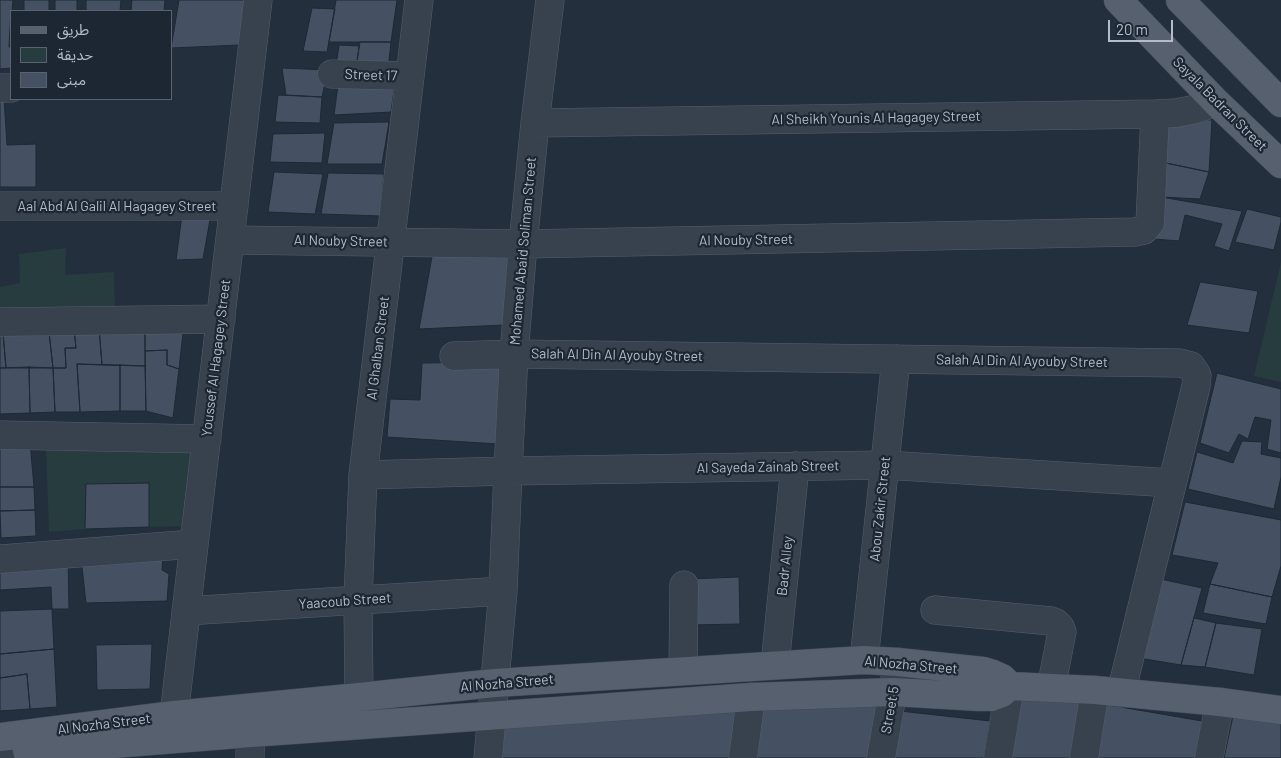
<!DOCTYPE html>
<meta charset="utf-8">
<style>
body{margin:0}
#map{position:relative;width:1281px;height:758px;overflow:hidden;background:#242f3e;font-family:Barlow,"Noto Sans Arabic",sans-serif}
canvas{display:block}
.legend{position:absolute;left:10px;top:10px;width:162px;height:90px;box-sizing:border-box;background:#1d2633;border:1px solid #59626f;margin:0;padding:6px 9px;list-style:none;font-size:15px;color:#b4bcc9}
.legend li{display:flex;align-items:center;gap:10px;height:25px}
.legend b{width:25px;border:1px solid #59626f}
.scale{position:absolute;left:1108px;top:20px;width:65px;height:22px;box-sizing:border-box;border:2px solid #b4bcc9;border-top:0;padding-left:6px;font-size:15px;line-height:18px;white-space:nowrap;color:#b4bcc9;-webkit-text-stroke:4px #1d2633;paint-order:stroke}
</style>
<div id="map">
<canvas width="1281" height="758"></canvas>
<ul class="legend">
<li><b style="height:6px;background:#56606e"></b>طريق</li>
<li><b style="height:14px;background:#263c3f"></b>حديقة</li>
<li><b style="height:14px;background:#455162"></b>مبنى</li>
</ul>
<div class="scale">20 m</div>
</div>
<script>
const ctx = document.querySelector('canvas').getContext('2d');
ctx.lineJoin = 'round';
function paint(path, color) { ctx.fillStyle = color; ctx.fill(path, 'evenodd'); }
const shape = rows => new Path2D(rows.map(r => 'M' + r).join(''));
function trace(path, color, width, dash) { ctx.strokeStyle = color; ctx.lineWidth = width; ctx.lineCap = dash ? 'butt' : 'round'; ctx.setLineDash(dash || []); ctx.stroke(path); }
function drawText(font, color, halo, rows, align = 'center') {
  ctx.font = font + ' Barlow,sans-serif'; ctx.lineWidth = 4.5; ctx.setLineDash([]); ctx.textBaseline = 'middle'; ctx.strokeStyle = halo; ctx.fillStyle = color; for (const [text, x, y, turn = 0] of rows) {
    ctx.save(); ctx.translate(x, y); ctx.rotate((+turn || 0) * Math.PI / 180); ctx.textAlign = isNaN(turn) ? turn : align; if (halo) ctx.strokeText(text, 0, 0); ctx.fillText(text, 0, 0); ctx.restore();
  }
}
paint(shape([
 [66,248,65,275,114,272,115,313,0,311,0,287,20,283,19,254],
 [1281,262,1281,382,1254,376],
 [193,442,189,526,149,527,149,483,86,484,85,529,49,532,46,446]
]), '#263c3f');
const building = shape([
 [0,0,13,0,12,11,11,11,9,47,11,47,11,68,0,69,0,0],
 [24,0,49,0,49,11,24,11,24,0],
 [55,0,77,0,77,11,55,11,55,0],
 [86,0,121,0,120,11,86,11,86,0],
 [132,0,165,0,164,11,131,11,132,0],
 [179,0,245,0,239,45,171,48,179,0],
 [336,0,397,0,391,42,329,42,336,0],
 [312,8,335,9,327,52,303,51,312,8],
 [360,42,391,42,388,70,356,68,360,42],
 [339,45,359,46,356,68,336,66,339,45],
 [282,68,328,70,322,97,286,95,282,68],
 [395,83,391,112,334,115,338,85,395,83],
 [278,95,322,97,320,123,275,122,278,95],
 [0,98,4,98,7,145,36,144,36,187,0,187,0,98],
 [1163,118,1212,120,1209,172,1161,162,1163,118],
 [389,122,382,164,327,164,334,123,389,122],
 [325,133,322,163,270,162,273,134,325,133],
 [1161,162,1209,172,1200,199,1161,197,1161,162],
 [274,172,323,174,315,214,268,212,274,172],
 [328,173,384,174,380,216,321,214,328,173],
 [1161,197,1242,211,1229,251,1214,246,1222,224,1185,215,1179,241,1154,239,1161,197],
 [1247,209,1281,217,1281,222,1274,250,1235,242,1247,209],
 [211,214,203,259,176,260,182,215,211,214],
 [509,249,503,325,419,329,433,251,509,249],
 [1200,282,1258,291,1249,333,1187,325,1200,282],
 [145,326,183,333,179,369,167,365,167,350,145,351,145,326],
 [145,326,145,366,102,365,99,328,145,326],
 [99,328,102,365,77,364,80,412,55,412,53,368,66,368,65,348,76,348,74,329,99,328],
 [74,329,76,348,65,348,66,368,53,368,49,332,74,329],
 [49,332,53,368,6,368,3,333,49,332],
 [3,333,6,368,0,368,0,334,3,333],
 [167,350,167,365,179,369,173,418,146,411,145,351,167,350],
 [507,362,498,444,387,437,390,399,420,400,422,363,507,362],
 [77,364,120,365,120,411,80,412,77,364],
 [120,365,145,366,146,411,120,411,120,365],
 [29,367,53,368,55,412,30,413,29,367],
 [29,367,30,413,0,414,0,368,29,367],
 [1217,373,1281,389,1281,453,1267,449,1271,420,1255,417,1248,439,1239,434,1229,453,1200,443,1217,373],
 [1242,441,1262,442,1261,454,1281,458,1281,477,1274,509,1188,489,1197,452,1233,463,1242,441],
 [0,442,30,442,34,487,0,487,0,442],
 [149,483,149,527,85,529,86,484,149,483],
 [0,487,34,487,35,510,0,511,0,487],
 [1185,502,1281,520,1281,566,1272,597,1210,584,1218,563,1172,555,1185,502],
 [35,510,36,536,1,538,0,511,35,510],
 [163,555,162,570,169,574,167,601,86,603,81,558,163,555],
 [68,557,69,609,52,609,51,587,0,590,0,564,68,557],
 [739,577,740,624,690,625,689,579,739,577],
 [1160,579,1202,588,1181,665,1139,658,1160,579],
 [1210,584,1272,597,1266,624,1203,613,1210,584],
 [52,609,54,649,0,654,0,611,52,609],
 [1194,618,1216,623,1205,667,1181,665,1194,618],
 [1216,623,1262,629,1254,675,1205,667,1216,623],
 [152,644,150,689,97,690,96,645,152,644],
 [54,649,57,707,30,709,27,674,0,678,0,654,54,649],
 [27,674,30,709,0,711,0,678,27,674],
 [1017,698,1081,701,1071,758,1007,758,1017,698],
 [1103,704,1202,721,1196,758,1094,758,1103,704],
 [740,705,732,758,495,758,497,721,740,705],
 [759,705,879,706,870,758,752,758,759,705],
 [900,711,990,721,984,758,892,758,900,711],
 [1233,716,1281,723,1281,758,1224,758,1233,716]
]);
paint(building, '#455162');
trace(building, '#1f2835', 1);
const minor = shape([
 [332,74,410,76],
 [0,88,11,88],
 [535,123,1155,114,1176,113,1196,109,1216,102],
 [0,206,234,206],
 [230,240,523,244,1135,232,1144,230,1150,223,1155,114],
 [0,322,221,319],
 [454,356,514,354,1180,363,1191,366,1197,375,1196,386,1121,693],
 [0,435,207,439],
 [363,475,508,471,885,465,1172,483],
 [0,559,194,544],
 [935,610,1051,621,1056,623,1060,627,1062,632,1051,688],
 [186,611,503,591],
 [864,660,896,359],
 [775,665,795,466],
 [683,671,684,585],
 [359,697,358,600,363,475,419,0],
 [174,715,258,0],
 [10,736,12,758],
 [250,758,251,709],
 [488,758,503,591,508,471,514,354,523,244,535,123,550,0],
 [743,758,751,697],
 [881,758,898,662],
 [998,758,1010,686],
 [1084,758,1095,690],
 [1209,758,1220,702]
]);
const major = shape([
 [1118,0,1216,102,1281,164],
 [1180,0,1281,103],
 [0,737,174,715,359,697,495,683,864,660,898,662,983,671,993,674,1002,678,1010,686,1095,690,1220,702,1281,710],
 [27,751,251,733,751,697,893,692,979,697,991,697,1002,693,1010,686]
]);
trace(minor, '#565f6c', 29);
trace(major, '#414a57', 29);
trace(minor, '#38414e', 28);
trace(major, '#56606e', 28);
drawText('14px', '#b4bcc9', '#1d2633', [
 ["Street 17",371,75,2],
 ["Sayala Badran Street",1220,104,45],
 ["Al Sheikh Younis Al Hagagey Street",876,118,-1],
 ["Aal Abd Al Galil Al Hagagey Street",117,206],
 ["Al Nouby Street",746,240,-1],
 ["Al Nouby Street",341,241,1],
 ["Mohamed Abaid Soliman Street",523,251,-85],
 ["Al Ghalban Street",378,348,-83],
 ["Salah Al Din Al Ayouby Street",617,355,1],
 ["Youssef Al Hagagey Street",216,358,-83],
 ["Salah Al Din Al Ayouby Street",1022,361,1],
 ["Al Sayeda Zainab Street",768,467,-1],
 ["Abou Zakir Street",880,509,-84],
 ["Badr Alley",785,566,-84],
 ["Yaacoub Street",345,601,-4],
 ["Al Nozha Street",911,665,5],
 ["Al Nozha Street",507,683,-5],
 ["Street 5",890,710,-80],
 ["Al Nozha Street",104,724,-7]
]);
</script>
